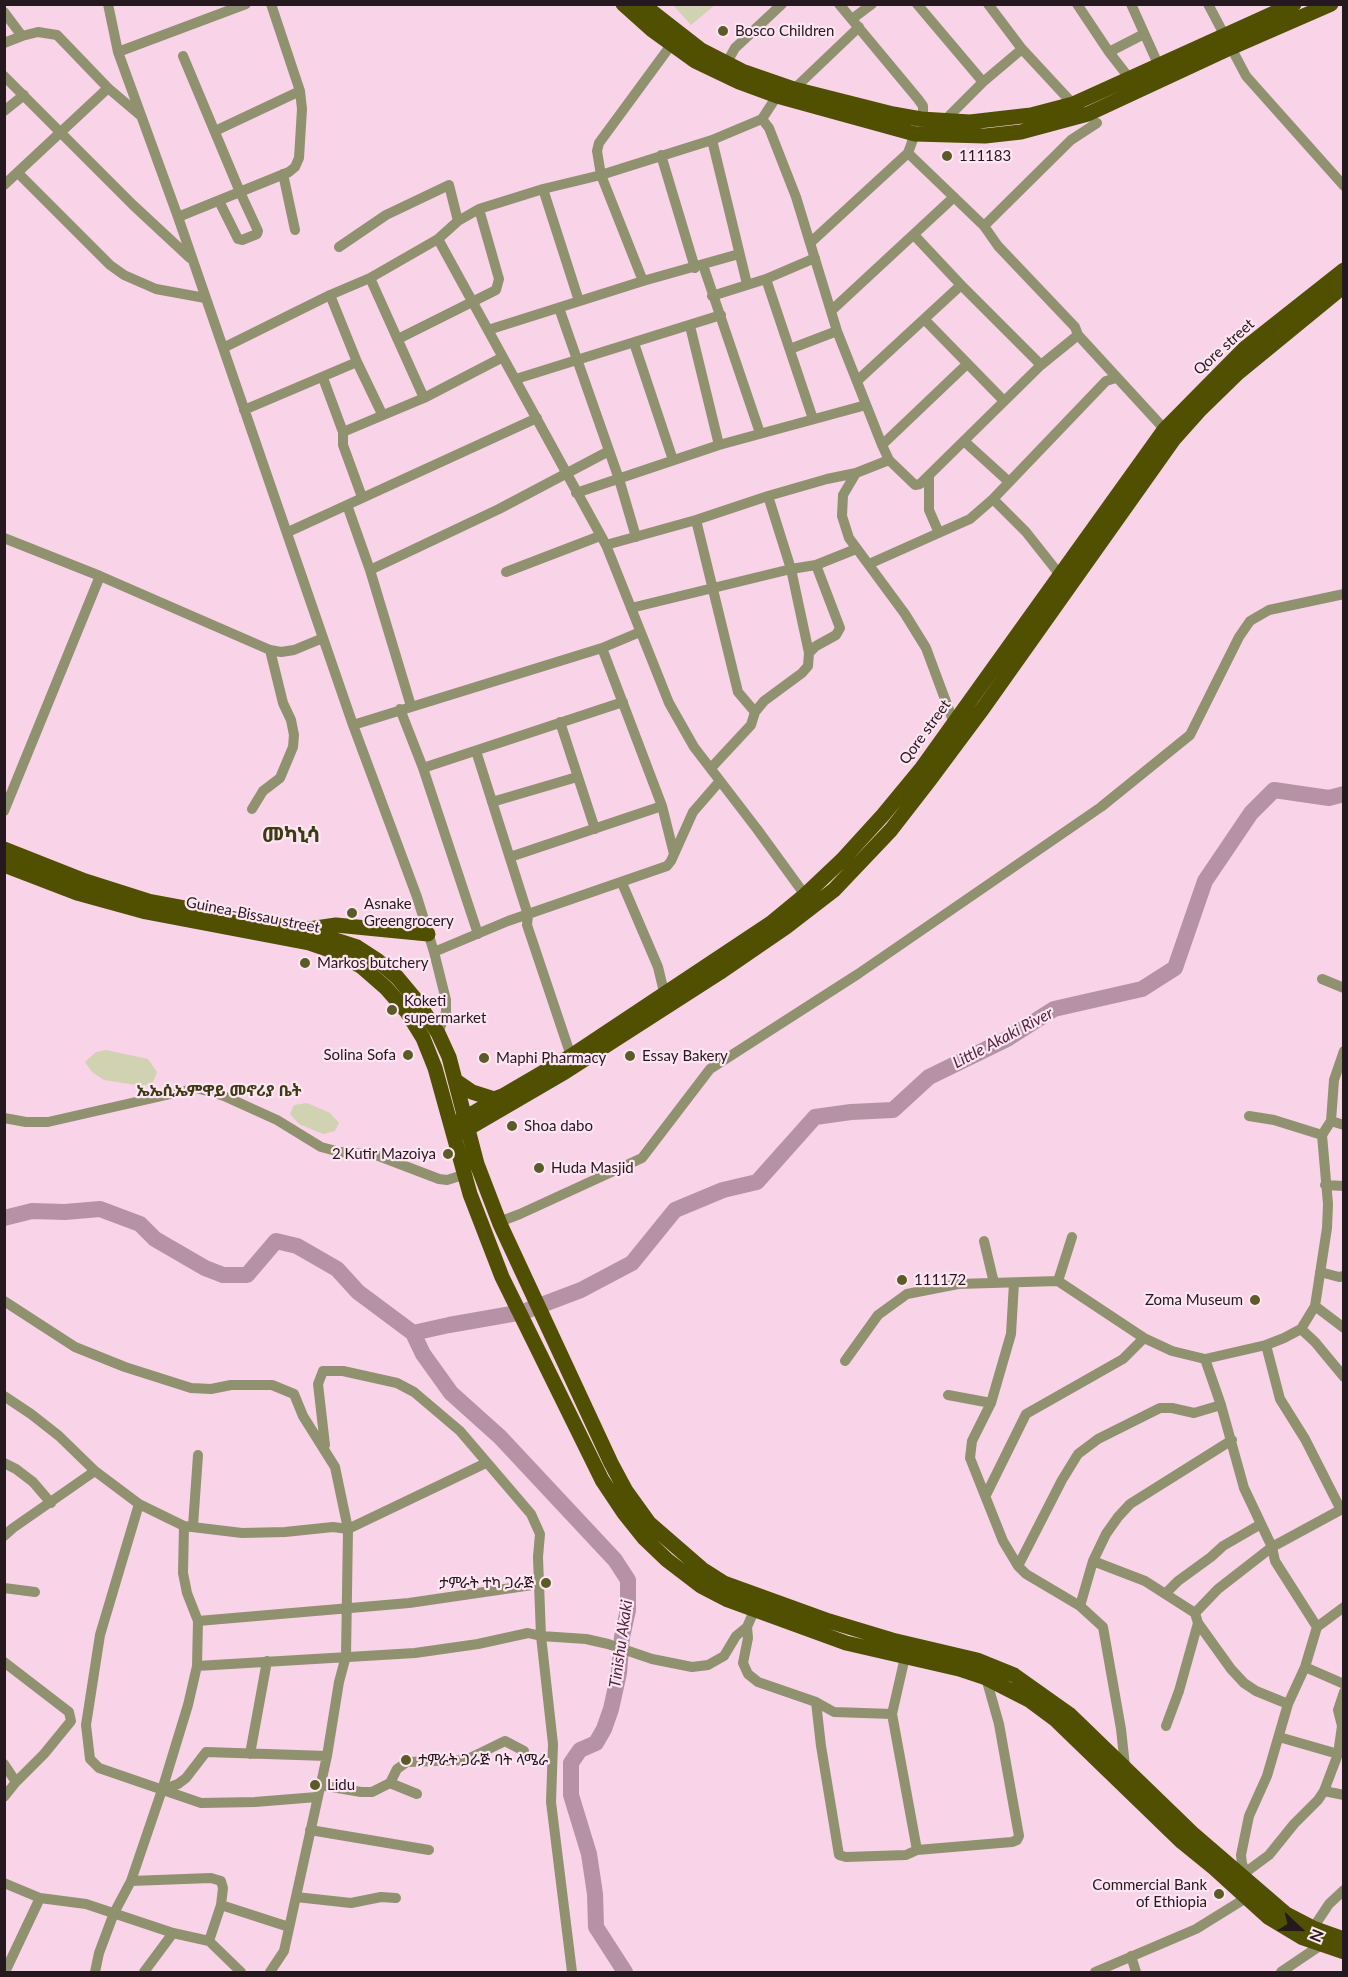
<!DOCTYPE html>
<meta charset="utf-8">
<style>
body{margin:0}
#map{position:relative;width:1348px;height:1977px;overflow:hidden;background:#f9d3e7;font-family:Lato,sans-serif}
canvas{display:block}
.frame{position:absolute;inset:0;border:6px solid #26181f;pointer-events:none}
.north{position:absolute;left:1270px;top:1899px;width:60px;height:60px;-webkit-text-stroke:4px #fde5f1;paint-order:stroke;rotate:112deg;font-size:16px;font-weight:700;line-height:24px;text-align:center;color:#26181f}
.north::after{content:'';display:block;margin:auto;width:21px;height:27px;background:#26181f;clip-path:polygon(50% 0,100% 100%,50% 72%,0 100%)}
</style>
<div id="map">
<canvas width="1348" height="1977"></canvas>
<div class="frame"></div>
<div class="north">N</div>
</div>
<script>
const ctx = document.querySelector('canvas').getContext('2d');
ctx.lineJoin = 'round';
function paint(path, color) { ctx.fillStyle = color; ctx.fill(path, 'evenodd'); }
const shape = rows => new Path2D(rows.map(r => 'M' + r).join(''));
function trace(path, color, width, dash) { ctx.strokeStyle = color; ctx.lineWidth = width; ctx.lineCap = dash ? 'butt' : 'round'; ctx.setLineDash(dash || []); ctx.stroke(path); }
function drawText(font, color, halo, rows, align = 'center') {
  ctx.font = font + ' Lato,"Noto Sans Ethiopic",sans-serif'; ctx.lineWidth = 4.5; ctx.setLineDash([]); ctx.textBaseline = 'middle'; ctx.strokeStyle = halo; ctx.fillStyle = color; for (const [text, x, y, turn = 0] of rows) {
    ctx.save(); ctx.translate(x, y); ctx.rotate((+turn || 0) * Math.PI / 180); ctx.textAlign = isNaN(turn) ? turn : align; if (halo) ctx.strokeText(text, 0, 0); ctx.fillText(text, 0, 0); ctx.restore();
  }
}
paint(shape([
 [673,5,715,5,691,25],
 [106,1050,148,1059,157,1072,153,1082,143,1086,104,1080,92,1072,85,1062,96,1052],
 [307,1103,330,1113,339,1123,335,1131,323,1134,299,1124,290,1114,294,1105]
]), '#d0d2b1');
trace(shape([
 [4,1218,32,1211,65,1212,100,1209,140,1224,155,1239,205,1268,223,1275,247,1275,276,1241,297,1246,337,1269,358,1292,413,1333,423,1354,451,1393,500,1437,615,1560,628,1580,628,1610,622,1637,619,1673,611,1709,604,1729,596,1743,580,1750,571,1763,571,1795,589,1854,595,1894,596,1927,625,1972],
 [413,1333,449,1325,523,1312,581,1290,632,1263,675,1210,723,1190,757,1182,815,1117,851,1112,893,1110,929,1077,1007,1039,1054,1009,1142,989,1175,968,1205,881,1251,813,1274,790,1329,798,1344,794]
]), '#b593a5', 16);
trace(shape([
 [108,4,118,52,178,217,353,725,417,897,434,952,446,1000,446,1012,438,1033],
 [917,4,983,82],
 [988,4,1022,49,1073,104],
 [1077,4,1109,52,1130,79],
 [1131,4,1158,64],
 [1208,4,1246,76,1344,186],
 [4,12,22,36],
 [852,19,872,4],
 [4,43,22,36,38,32,57,35,108,88,141,116],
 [118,52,246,4],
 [1109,52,1144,34],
 [183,56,240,192,258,231,257,234,242,240,238,239,219,201],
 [726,64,735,48,782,4],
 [4,76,133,205,190,258],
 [794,89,859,27],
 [4,111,24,95],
 [762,119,769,128,796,197,837,331,882,445,889,460,915,485,920,484,1041,365,1078,335],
 [944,121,983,82,1022,49],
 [215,131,300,91],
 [712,140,747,284],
 [908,153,984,226,998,246,1075,327,1078,335,1168,433],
 [661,155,695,268],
 [18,173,110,265,124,275,156,289,205,298],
 [283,174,295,230],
 [4,185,108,88],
 [543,189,579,301],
 [178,217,289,172,295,167,299,158,302,109,300,91,271,4],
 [984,226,1071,140,1097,123],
 [914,235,961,285,1041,365],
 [438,239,606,545,669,703,694,747,757,829,805,895,808,901],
 [810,243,908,153,923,112,923,106,918,99,839,4],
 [339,247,386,215,449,185,458,221],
 [703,265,760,433],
 [370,278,424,398],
 [766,279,813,419],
 [643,281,601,175,597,151,599,143,671,45],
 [330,295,357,362,382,414],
 [712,296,766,279,815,258],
 [559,308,619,479,636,537],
 [832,310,954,197],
 [925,320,1004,401],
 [690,326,719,445],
 [488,330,643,281,739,254],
 [398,339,496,290,499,279,479,209],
 [634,343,673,460],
 [223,348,330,295,370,278,438,239,458,221,479,209,543,189,601,175,712,140,762,119,777,96],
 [790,349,837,331],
 [323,378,343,432,343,445,362,497],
 [516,379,721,315],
 [857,381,961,285],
 [244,410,357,362],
 [343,432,424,398,503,357],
 [964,441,1008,481],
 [882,445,966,365],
 [856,473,843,495,842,516,849,538,905,614,926,648,955,726],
 [929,476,929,510,939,533],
 [576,493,719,445,866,405],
 [768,496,791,569,809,653],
 [993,499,1026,532,1060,575],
 [347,505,370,570,411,706],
 [696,520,738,692,755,712],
 [288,532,537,418],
 [4,538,100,576,270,650,281,652,294,650,323,638],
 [606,545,696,520,768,496,827,479,856,473,889,460],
 [869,564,970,519,993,499,1106,381,1116,378],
 [370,570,499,509,609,451],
 [506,572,600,536],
 [631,608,791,569,816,565,856,549],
 [602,648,662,806,674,854],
 [400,709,423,768,478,934],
 [560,722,595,829],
 [353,725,602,648,640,632],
 [476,751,528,915,527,925,571,1056],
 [423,768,623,702],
 [711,768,751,725,755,712,764,701,802,673,808,666,809,653,816,646,836,635,840,628,816,565],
 [492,802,577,777],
 [252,809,263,791,280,778,293,747,294,735,291,720,283,703,270,650],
 [4,811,100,576],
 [510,857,662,806],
 [622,883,658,967,664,992],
 [434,952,508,921,667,866,671,861,693,812,719,782],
 [1322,979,1344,988],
 [1249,1116,1274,1120,1322,1135],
 [4,1118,26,1122,48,1122,197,1088,224,1096,277,1120,321,1147,340,1152,376,1155,439,1179,447,1180,463,1175],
 [1331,1121,1344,1125],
 [1325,1185,1344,1186],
 [499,1222,520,1214,642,1158,710,1069,858,974,1101,807,1190,735,1239,637,1250,621,1269,610,1344,594],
 [984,1241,994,1283],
 [1320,1272,1339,1277,1344,1276],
 [1058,1281,1072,1237],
 [1014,1283,1011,1334,991,1403,972,1441,970,1458,1003,1541,1018,1566,1026,1574,1080,1606,1103,1627,1121,1729,1125,1766,1121,1769],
 [4,1301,75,1347,125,1367,191,1388,211,1389,231,1385,272,1385,294,1394,303,1416,335,1467,348,1529,346,1656,339,1682,327,1756,284,1951,270,1972],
 [1315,1306,1344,1328],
 [1301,1329,1315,1342,1344,1377],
 [1266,1345,1280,1399,1305,1439,1341,1510],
 [1205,1359,1221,1405,1244,1488,1272,1547,1275,1561,1317,1627,1305,1667,1288,1704,1267,1776,1249,1816,1241,1855,1242,1864,1246,1872,1243,1876],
 [845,1361,878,1315,907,1294,958,1284,1058,1281,1144,1338,1172,1351,1205,1359,1266,1345,1284,1338,1301,1329,1315,1306,1327,1228,1328,1204,1322,1135,1331,1121,1334,1080,1344,1051],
 [948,1395,991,1403],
 [4,1396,31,1414,59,1436,95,1471,139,1504,184,1526,242,1533,285,1532,333,1527,348,1529,486,1463],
 [325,1445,318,1384,323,1371,343,1371,397,1383,414,1392,460,1431,531,1514,540,1534,538,1557,541,1636,553,1744,551,1802,572,1972],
 [4,1463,16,1469,33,1482,51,1503],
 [986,1495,1026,1414,1123,1359,1144,1338],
 [139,1504,100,1635,86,1725,90,1759,99,1768,201,1803,255,1802,317,1797],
 [193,1526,198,1455],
 [4,1536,13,1528,95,1471],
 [1093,1561,1145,1581,1195,1613,1198,1623,1179,1691,1166,1726],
 [1018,1566,1062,1480,1078,1454,1098,1439,1160,1408,1172,1408,1194,1413,1221,1405],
 [4,1588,35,1592],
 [1165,1594,1178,1581,1211,1557,1223,1546,1261,1524],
 [1080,1606,1093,1561,1106,1534,1118,1517,1130,1504,1232,1440],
 [1195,1613,1218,1589,1272,1547,1344,1508],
 [198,1621,409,1603,539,1584],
 [1198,1623,1231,1669,1244,1683,1256,1691,1288,1704],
 [747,1627,748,1638,743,1663,748,1674,758,1682,816,1702,834,1712,892,1714],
 [1317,1627,1344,1607],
 [905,1657,892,1714,917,1850],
 [4,1662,69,1712,71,1721,44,1754,16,1782,4,1797],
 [197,1666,415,1653,478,1644,528,1633,541,1636,586,1639,608,1644,652,1659,692,1667,708,1665,724,1656,736,1636,747,1627,754,1611],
 [1305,1667,1344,1684],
 [816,1702,821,1746,839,1855,846,1857,906,1855,917,1850,1012,1842,1017,1840,1019,1836,999,1724,986,1678],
 [1279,1737,1338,1754,1342,1726,1338,1710,1344,1692],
 [250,1754,267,1661],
 [4,1764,16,1782],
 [390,1783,397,1769,407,1762,466,1760,505,1741,524,1751],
 [320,1785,361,1792,372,1792,390,1783,417,1794],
 [162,1790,178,1784,186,1778,206,1752,327,1756],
 [1324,1791,1344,1795],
 [310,1830,429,1850],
 [1246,1872,1269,1855,1294,1824,1318,1800,1324,1791,1338,1754,1344,1749],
 [131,1881,211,1878,221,1881,223,1888,221,1905,209,1941],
 [4,1883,40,1898,86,1904,173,1933,209,1941,241,1972],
 [296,1897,351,1903,381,1897,396,1898],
 [221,1905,289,1927],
 [1313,1928,1329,1904,1344,1890],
 [1131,1956,1136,1972],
 [5,1972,40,1898],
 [95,1972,99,1953,114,1913,131,1881,162,1790,188,1705,197,1666,198,1621,187,1593,183,1573,184,1526],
 [144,1972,173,1933],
 [1095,1972,1196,1929,1246,1898],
 [1281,1972,1321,1945]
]), '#90916f', 10);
trace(shape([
 [623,4,652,30,695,61,739,82,777,96,915,134,985,136,1021,132,1088,114,1230,48,1331,4],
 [642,4,701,50,742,71,794,89,893,114,921,119,970,122,1031,115,1073,104,1294,4],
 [4,849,85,881,148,901,304,930,357,947,377,960,397,977,417,1001,438,1033,449,1057,477,1164,500,1224,611,1463,626,1491,649,1523,702,1569,724,1583,829,1621,892,1640,977,1660,1014,1675,1069,1714,1192,1833,1286,1914,1313,1928,1344,1939],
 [4,865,77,893,146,912,309,943,338,953,362,967,386,988,407,1012,423,1038,435,1068,470,1194,502,1277,602,1480,624,1513,644,1538,667,1560,701,1586,728,1600,846,1643,959,1669,986,1678,1029,1700,1056,1720,1182,1842,1214,1868,1268,1917,1303,1938,1344,1952],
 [309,929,336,925,428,934],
 [456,1081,472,1092,494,1099,502,1096],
 [458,1122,571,1056,771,923,805,895,842,860,883,815,921,769,1164,430,1244,349,1344,270],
 [462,1132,565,1072,719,973,786,927,834,890,891,830,929,781,984,707,1174,439,1199,411,1238,373,1344,286]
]), '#505000', 15);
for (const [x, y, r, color] of [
 [723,31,6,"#5b5b28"],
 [947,156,6,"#5b5b28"],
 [352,913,6,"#5b5b28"],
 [305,963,6,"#5b5b28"],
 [392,1010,6,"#5b5b28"],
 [408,1055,6,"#5b5b28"],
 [630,1056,6,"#5b5b28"],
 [484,1058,6,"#5b5b28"],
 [512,1126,6,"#5b5b28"],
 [448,1154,6,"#5b5b28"],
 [539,1168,6,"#5b5b28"],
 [902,1280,6,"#5b5b28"],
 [1255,1300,6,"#5b5b28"],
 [546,1583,6,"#5b5b28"],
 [406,1760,6,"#5b5b28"],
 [315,1785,6,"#5b5b28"],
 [1219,1894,6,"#5b5b28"]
]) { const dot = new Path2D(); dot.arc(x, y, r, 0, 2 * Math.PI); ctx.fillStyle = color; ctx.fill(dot); trace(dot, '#fde5f1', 2); }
drawText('15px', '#26181f', '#fde5f1', [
 ["Bosco Children",735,31],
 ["111183",959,156],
 ["Asnake",364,904],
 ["Greengrocery",364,921],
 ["Markos butchery",317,963],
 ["Koketi",404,1001],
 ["supermarket",404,1018],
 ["Solina Sofa",396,1055,"right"],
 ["Essay Bakery",642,1056],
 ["Maphi Pharmacy",496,1058],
 ["Shoa dabo",524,1126],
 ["2 Kutir Mazoiya",436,1154,"right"],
 ["Huda Masjid",551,1168],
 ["111172",914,1280],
 ["Zoma Museum",1243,1300,"right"],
 ["ታምራት ተካ ጋራጅ",534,1583,"right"],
 ["ታምራት ጋራጅ ባት ላሜራ",418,1760],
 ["Lidu",327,1785],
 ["Commercial Bank",1207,1885,"right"],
 ["of Ethiopia",1207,1902,"right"]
], 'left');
drawText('15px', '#26181f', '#fde5f1', [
 ["Qore street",1224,347,-42],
 ["Qore street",925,732,-54],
 ["Guinea-Bissau street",253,915,11]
]);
drawText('italic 16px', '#532540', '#fde5f1', [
 ["Little Akaki River",1003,1038,-28],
 ["Tinishu Akaki",621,1644,-82]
]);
drawText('bold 16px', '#3c3c13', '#fde5f1', [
 ["ኤኤሲኤምዋይ መኖሪያ ቤት",219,1091]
]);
drawText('bold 21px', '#3c3c13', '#fde5f1', [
 ["መካኒሳ",291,835]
]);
</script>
